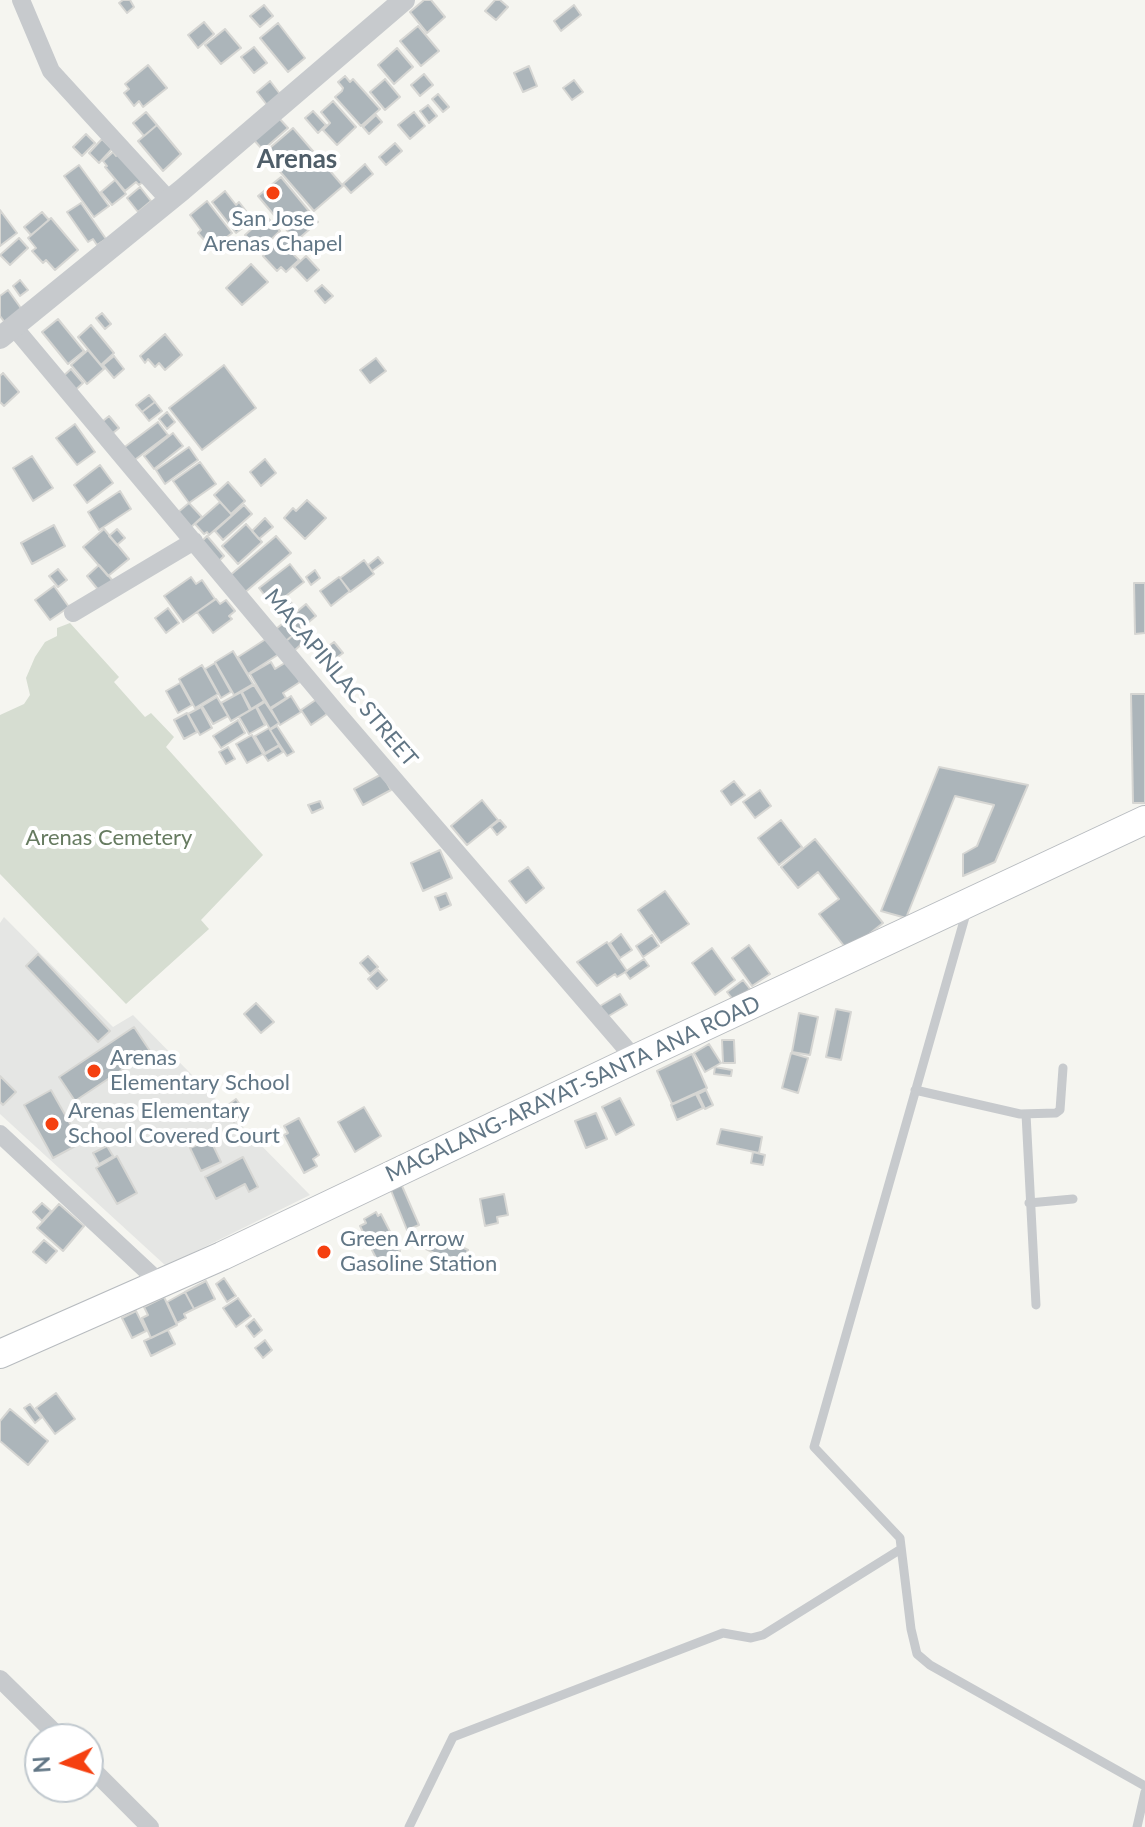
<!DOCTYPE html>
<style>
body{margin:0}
#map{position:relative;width:1145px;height:1827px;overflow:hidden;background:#f5f5f0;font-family:Lato,sans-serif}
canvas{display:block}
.north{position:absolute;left:24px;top:1723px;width:80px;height:80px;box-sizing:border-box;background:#fff;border:2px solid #c0c8ce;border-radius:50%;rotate:266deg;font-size:22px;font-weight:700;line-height:32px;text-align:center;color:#617685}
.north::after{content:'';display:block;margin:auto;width:28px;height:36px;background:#f54010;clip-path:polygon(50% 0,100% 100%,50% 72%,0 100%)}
</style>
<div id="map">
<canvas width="1145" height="1827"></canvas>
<div class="north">N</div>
</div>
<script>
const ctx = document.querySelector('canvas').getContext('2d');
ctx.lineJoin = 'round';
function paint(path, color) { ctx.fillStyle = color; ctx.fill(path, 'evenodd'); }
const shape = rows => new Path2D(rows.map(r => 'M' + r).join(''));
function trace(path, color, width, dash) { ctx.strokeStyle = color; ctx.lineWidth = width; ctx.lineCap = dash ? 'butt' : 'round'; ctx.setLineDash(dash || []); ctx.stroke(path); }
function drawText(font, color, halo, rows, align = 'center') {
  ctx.font = font + ' Lato,sans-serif'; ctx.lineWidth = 8; ctx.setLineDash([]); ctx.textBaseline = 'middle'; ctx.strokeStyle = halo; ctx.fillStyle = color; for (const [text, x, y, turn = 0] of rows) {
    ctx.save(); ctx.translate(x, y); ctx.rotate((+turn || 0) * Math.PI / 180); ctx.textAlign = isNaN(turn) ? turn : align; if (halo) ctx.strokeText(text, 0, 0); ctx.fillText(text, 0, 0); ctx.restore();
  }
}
paint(shape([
 [4,917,113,1027,133,1015,310,1195,166,1266,0,1114,0,923]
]), '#e5e6e4');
paint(shape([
 [70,623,119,677,114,682,145,717,151,713,174,737,166,747,263,855,201,920,209,929,126,1004,0,874,0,715,24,704,30,695,26,678,35,657,45,642,57,636,57,628]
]), '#d6ddd1');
const building = shape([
 [123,0,130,0,134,7,127,13,119,3,123,0],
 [424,0,431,0,445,17,427,33,410,12,424,0],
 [495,0,500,0,508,7,496,20,485,11,495,0],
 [264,5,273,16,260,27,250,16,264,5],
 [574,5,581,15,561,31,554,21,574,5],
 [204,22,214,34,198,48,188,35,204,22],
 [278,23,305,58,288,72,260,38,278,23],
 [418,26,439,51,421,66,400,41,418,26],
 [225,29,241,48,221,64,205,45,225,29],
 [254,47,267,63,254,73,241,57,254,47],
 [397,48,413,67,394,84,378,65,397,48],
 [148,65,167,88,143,107,139,101,134,106,124,93,129,89,125,84,148,65],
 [529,66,537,86,523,92,514,73,529,66],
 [424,74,433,85,420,96,411,85,424,74],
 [345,76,350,82,353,79,380,109,361,126,335,97,342,91,343,88,338,82,345,76],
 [385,79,400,97,385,110,370,92,385,79],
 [574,80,583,92,572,100,563,88,574,80],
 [270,81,280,94,267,105,257,92,270,81],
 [438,94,449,107,443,112,432,99,438,94],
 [333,101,356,127,337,145,323,130,330,123,321,112,333,101],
 [428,105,437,116,429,123,420,111,428,105],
 [313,111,326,125,318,133,305,118,313,111],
 [146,112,157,125,144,136,133,123,146,112],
 [414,112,425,126,410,139,398,125,414,112],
 [376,115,382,122,369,134,363,127,376,115],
 [278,117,288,128,263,150,253,139,278,117],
 [157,125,181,154,163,171,138,141,157,125],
 [293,128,343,186,314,211,264,153,293,128],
 [86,134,95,143,82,156,73,147,86,134],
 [102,139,112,149,99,163,89,153,102,139],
 [395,143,402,151,386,165,379,157,395,143],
 [113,152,116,156,121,152,145,180,139,185,136,182,125,191,105,167,107,166,103,161,113,152],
 [365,164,373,174,351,193,343,184,365,164],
 [79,165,109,206,94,217,64,176,79,165],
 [281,177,318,222,296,241,258,196,281,177],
 [115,180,126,194,112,205,101,192,115,180],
 [140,187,151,201,138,212,127,198,140,187],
 [225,191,236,205,239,202,253,220,236,233,212,202,225,191],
 [207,201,232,233,215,247,209,238,205,241,198,233,201,230,190,215,207,201],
 [81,203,106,239,97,245,93,239,88,242,67,212,81,203],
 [0,210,17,233,0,246,0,210],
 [42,212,49,220,31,235,24,227,42,212],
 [266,216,280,231,259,251,245,235,266,216],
 [51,218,78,250,55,270,46,260,43,263,32,251,36,248,28,238,51,218],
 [284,237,297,251,293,254,299,260,286,272,281,267,277,271,263,256,284,237],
 [19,238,28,248,10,265,0,255,19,238],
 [306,256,319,270,307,281,294,267,306,256],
 [251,264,268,282,242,305,226,288,251,264],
 [20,280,28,290,20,296,13,286,20,280],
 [322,285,333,296,325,303,315,291,322,285],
 [8,290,23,311,6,324,0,316,0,296,8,290],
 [102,313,111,324,105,329,96,318,102,313],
 [58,319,84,351,68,364,42,332,58,319],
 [91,325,114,353,101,365,78,337,91,325],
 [165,334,182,355,165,370,159,363,155,367,148,359,145,363,140,356,165,334],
 [88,350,104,369,87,384,71,365,88,350],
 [114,356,124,369,114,378,103,365,114,356],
 [376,358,386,371,370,383,360,370,376,358],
 [224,365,256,408,202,450,169,408,224,365],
 [71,369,83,383,71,394,59,380,71,369],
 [3,373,19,392,4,406,0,402,0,376,3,373],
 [149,395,155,402,142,412,136,405,149,395],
 [155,402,162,411,149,421,142,412,155,402],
 [167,412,175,422,167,429,159,419,167,412],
 [109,416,119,428,107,438,97,426,109,416],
 [158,422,168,435,132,462,122,449,158,422],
 [75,424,95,452,77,465,56,438,75,424],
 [173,433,183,446,154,469,144,456,173,433],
 [189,447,198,460,165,484,156,470,189,447],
 [32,456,53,488,33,501,13,468,32,456],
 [265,459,276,473,261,486,250,472,265,459],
 [200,462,216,484,189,503,173,481,200,462],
 [100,465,113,483,87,503,74,485,100,465],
 [228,482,245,501,231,514,214,495,228,482],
 [120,491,131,509,99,530,88,512,120,491],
 [307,500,326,518,305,539,284,518,293,508,296,511,307,500],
 [220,502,232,515,209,535,207,532,204,534,195,524,220,502],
 [189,503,202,517,190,528,177,513,189,503],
 [244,505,252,514,223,540,215,531,244,505],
 [265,518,273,527,259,539,252,531,265,518],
 [246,524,262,542,238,564,222,546,246,524],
 [54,525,65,546,32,564,21,543,54,525],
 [104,529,129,559,108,576,83,547,104,529],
 [117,529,125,538,117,545,109,536,117,529],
 [207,536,224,556,217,563,200,543,207,536],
 [276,536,291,553,243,594,228,577,276,536],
 [378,557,383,563,372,571,368,565,378,557],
 [364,560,374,574,350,592,340,578,364,560],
 [290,564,304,582,273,606,259,588,290,564],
 [99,565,113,581,100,592,87,576,99,565],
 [58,569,67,580,58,587,49,576,58,569],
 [315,570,320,578,311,585,306,577,315,570],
 [191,577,196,584,202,580,215,599,183,622,164,596,191,577],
 [339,577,350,591,331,606,320,591,339,577],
 [1134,583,1145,583,1145,633,1135,634,1134,583],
 [54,586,69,607,50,620,35,600,54,586],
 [216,599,220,604,226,600,235,611,229,616,232,619,213,633,197,612,216,599],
 [290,601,298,611,287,620,279,610,290,601],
 [306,604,316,616,286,641,276,629,306,604],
 [168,608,179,623,166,633,155,618,168,608],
 [299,630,307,639,294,651,286,641,299,630],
 [269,637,279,654,248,674,238,657,269,637],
 [334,642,343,653,335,659,326,648,334,642],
 [233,651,253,684,234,695,215,662,233,651],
 [288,661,300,682,283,693,286,698,270,708,250,674,271,662,275,669,288,661],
 [215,663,231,692,221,698,205,669,215,663],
 [202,665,218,694,195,708,179,679,202,665],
 [180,683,192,705,178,713,166,691,180,683],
 [254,685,264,701,251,709,242,692,254,685],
 [241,692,250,710,231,721,221,703,241,692],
 [1131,694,1145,694,1145,803,1133,803,1131,694],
 [291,696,301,712,280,725,271,709,291,696],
 [217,697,228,716,213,724,202,706,217,697],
 [317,699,327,714,311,725,301,710,317,699],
 [265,702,279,723,270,729,257,707,265,702],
 [201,707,212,728,200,735,188,714,201,707],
 [256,707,265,725,249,734,239,717,256,707],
 [187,713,197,732,184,739,174,720,187,713],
 [238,720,245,733,221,748,213,736,238,720],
 [277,726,294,752,287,756,270,730,277,726],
 [269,728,279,745,265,753,255,736,269,728],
 [252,735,263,754,247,763,236,744,252,735],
 [279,746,283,752,268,761,264,755,279,746],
 [228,747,235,759,226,764,219,752,228,747],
 [939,767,1028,785,995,862,963,876,963,854,977,846,994,805,955,796,906,918,881,911,939,767],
 [382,774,391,790,363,805,354,789,382,774],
 [734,781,745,795,731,805,721,791,734,781],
 [760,790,771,806,755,818,743,802,760,790],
 [482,800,498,820,467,845,451,826,482,800],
 [320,801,323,808,312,813,308,805,320,801],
 [500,820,506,827,497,835,491,827,500,820],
 [781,820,802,847,779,865,758,838,781,820],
 [815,839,883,923,848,951,819,914,839,899,818,872,798,888,781,867,815,839],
 [440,850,452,878,423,891,411,863,440,850],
 [528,867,544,888,526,903,509,881,528,867],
 [665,891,689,924,661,943,638,910,665,891],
 [446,893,451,905,440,910,435,897,446,893],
 [621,934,632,950,620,958,610,943,621,934],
 [652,935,659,946,643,957,636,946,652,935],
 [607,942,627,971,617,977,615,974,597,986,577,962,607,942],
 [749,945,770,974,752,986,732,958,749,945],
 [712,948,735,980,715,995,692,963,712,948],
 [38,954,110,1031,98,1042,26,966,38,954],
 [368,956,378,967,370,974,360,963,368,956],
 [644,959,649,966,630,979,625,972,644,959],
 [378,970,387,980,377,989,368,979,378,970],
 [743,980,750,989,734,1001,727,992,743,980],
 [620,994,627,1005,607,1017,600,1006,620,994],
 [256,1003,274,1022,261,1033,244,1014,256,1003],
 [836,1009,851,1012,841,1060,826,1057,836,1009],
 [799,1013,818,1017,810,1055,792,1052,799,1013],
 [134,1027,150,1051,75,1101,59,1077,134,1027],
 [722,1040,734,1040,735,1063,723,1063,722,1040],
 [709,1044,721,1063,705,1072,694,1053,709,1044],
 [791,1053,808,1058,798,1093,782,1088,791,1053],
 [692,1054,707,1088,672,1104,657,1071,692,1054],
 [715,1067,732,1070,731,1076,714,1074,715,1067],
 [0,1076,16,1092,3,1105,0,1102,0,1076],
 [51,1090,81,1143,53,1158,24,1105,51,1090],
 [706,1090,713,1105,705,1109,698,1094,706,1090],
 [696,1094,703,1108,677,1120,671,1105,696,1094],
 [620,1098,634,1125,616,1135,602,1107,620,1098],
 [236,1099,246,1113,234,1122,224,1108,236,1099],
 [364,1107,381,1136,355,1152,338,1122,364,1107],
 [596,1113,607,1139,586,1148,575,1121,596,1113],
 [299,1118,319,1155,313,1159,317,1166,304,1173,284,1135,288,1133,284,1126,299,1118],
 [721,1129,762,1137,759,1153,717,1144,721,1129],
 [210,1139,221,1162,201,1171,190,1148,210,1139],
 [107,1146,113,1156,99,1164,93,1153,107,1146],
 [753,1152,765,1155,763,1165,751,1163,753,1152],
 [117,1156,137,1193,117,1204,96,1168,117,1156],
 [243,1157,258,1187,249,1192,245,1184,216,1199,205,1177,243,1157],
 [399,1179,419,1225,407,1230,388,1183,399,1179],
 [504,1194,508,1215,497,1217,498,1223,485,1226,480,1199,504,1194],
 [42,1203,51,1211,42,1221,33,1212,42,1203],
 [59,1204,84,1226,63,1251,37,1228,59,1204],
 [376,1212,378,1216,381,1214,400,1251,378,1262,360,1226,366,1223,364,1219,376,1212],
 [434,1233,468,1250,460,1266,426,1249,434,1233],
 [44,1240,57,1251,46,1263,33,1252,44,1240],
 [224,1278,236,1296,227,1302,216,1284,224,1278],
 [206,1281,215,1299,194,1309,185,1292,206,1281],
 [185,1292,194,1309,184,1314,186,1318,177,1323,167,1302,185,1292],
 [164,1297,177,1325,151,1338,142,1318,148,1315,144,1307,164,1297],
 [238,1298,251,1316,236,1327,223,1308,238,1298],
 [136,1311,146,1331,132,1338,122,1318,136,1311],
 [254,1319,262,1330,254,1337,246,1326,254,1319],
 [168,1330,175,1344,151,1356,144,1341,168,1330],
 [265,1340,272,1350,263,1358,255,1348,265,1340],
 [56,1393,75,1419,55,1434,36,1408,56,1393],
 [30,1404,41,1418,35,1423,24,1408,30,1404],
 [10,1409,48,1441,28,1465,0,1441,0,1421,10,1409]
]);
paint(building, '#acb5ba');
trace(building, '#d6d6d3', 2);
const primary = shape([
 [0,1354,222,1256,635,1059,1145,820]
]);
trace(primary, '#b7bbbf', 30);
trace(shape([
 [967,910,814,1447,900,1538,911,1629,917,1654,930,1665,1145,1786],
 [915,1090,1020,1114,1056,1113,1060,1110,1063,1068],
 [1026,1114,1036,1305],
 [1029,1203,1073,1199],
 [409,1827,453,1737,723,1633,751,1638,763,1635,901,1549],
 [1137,1827,1145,1792]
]), '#c7cacd', 9);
trace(shape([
 [21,0,51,71,169,200],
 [13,326,331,706,635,1059],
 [73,613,194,541],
 [0,1134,160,1283],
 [0,1679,61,1739],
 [88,1765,150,1827]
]), '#c7cacd', 18);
trace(shape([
 [0,338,182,190,404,0]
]), '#c7cacd', 22);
trace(primary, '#fff', 28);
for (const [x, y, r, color] of [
 [273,193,8,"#f54010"],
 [94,1071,8,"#f54010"],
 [52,1124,8,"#f54010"],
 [324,1252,8,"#f54010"]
]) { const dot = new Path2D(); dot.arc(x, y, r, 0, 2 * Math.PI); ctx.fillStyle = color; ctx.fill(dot); trace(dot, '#fff', 3); }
drawText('22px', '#617685', '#fff', [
 ["San Jose",273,219,"center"],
 ["Arenas Chapel",273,244,"center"],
 ["Arenas",110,1058],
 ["Elementary School",110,1083],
 ["Arenas Elementary",68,1111],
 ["School Covered Court",68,1136],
 ["Green Arrow",340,1239],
 ["Gasoline Station",340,1264]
], 'left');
drawText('22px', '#617685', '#fff', [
 ["MACAPINLAC STREET",341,678,50],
 ["MAGALANG-ARAYAT-SANTA ANA ROAD",573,1089,-25]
]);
drawText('22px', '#667b60', '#fff', [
 ["Arenas Cemetery",109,838]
]);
drawText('bold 26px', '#4f5e69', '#fff', [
 ["Arenas",297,160]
]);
</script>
